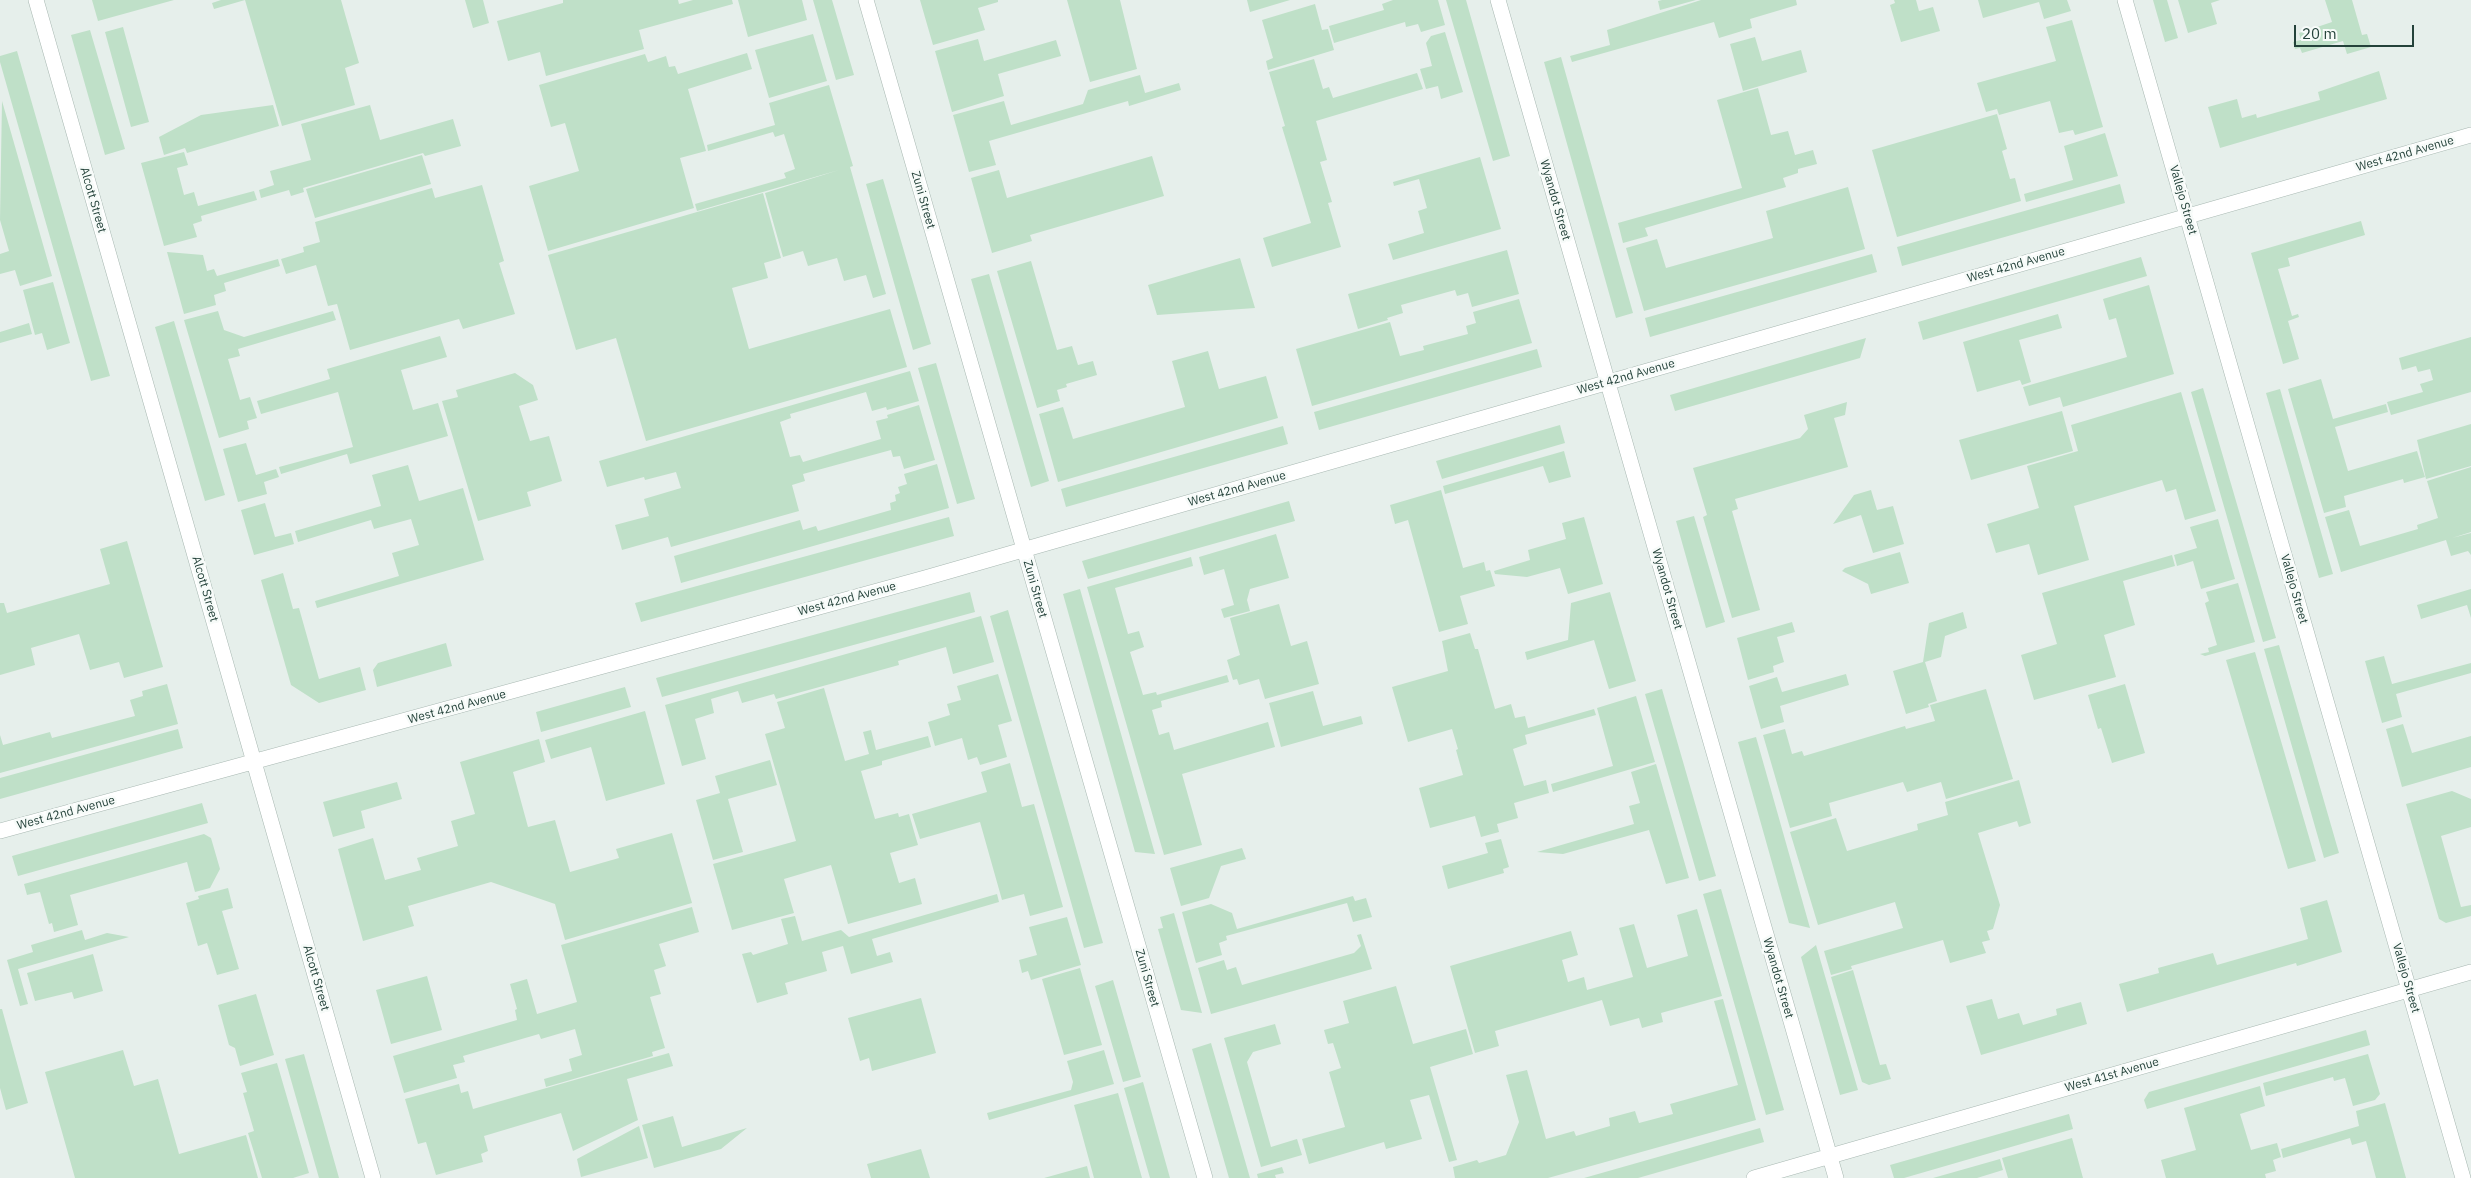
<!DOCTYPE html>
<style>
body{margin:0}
#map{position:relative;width:2471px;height:1178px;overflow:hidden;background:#e6efeb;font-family:"IBM Plex Sans",sans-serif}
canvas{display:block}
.scale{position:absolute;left:2294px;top:25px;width:120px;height:22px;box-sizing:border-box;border:2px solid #24423a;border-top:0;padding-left:6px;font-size:15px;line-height:18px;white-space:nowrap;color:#24423a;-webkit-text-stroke:4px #f7fbf9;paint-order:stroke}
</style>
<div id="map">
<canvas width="2471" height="1178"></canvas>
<div class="scale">20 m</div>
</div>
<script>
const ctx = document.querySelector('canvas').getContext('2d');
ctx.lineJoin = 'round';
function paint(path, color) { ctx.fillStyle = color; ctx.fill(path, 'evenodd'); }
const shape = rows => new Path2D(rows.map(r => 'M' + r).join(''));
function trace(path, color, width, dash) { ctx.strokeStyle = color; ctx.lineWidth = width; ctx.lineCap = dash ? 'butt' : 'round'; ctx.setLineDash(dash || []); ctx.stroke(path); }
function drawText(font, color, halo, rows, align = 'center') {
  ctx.font = font + ' "IBM Plex Sans",sans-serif'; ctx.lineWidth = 5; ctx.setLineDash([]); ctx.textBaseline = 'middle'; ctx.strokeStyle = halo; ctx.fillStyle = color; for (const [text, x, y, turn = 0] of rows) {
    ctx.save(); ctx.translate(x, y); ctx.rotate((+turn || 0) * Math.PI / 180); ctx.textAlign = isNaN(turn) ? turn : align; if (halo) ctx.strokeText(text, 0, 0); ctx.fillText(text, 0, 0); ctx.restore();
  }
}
paint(shape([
 [92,0,174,0,98,21],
 [221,0,341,0,359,63,345,68,355,105,282,126,245,0,214,9,212,3],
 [465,0,483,0,489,23,473,28],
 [563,0,678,0,679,4,693,0,732,0,733,4,639,30,644,49,546,76,540,52,508,61,497,21,563,3],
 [738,0,802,0,807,20,748,37],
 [813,0,832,0,854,75,836,80],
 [920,0,998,0,998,2,978,8,985,30,933,45],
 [1067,0,1120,0,1137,69,1090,82],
 [1247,0,1290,0,1250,12],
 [1393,0,1438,0,1445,25,1421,32,1418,24,1406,27,1405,22,1334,43,1329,26,1384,10,1382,4],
 [1446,0,1466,0,1510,156,1493,161],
 [1662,0,1696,0,1660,10,1658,1],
 [1701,0,1796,0,1797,5,1750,19,1752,28,1719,38,1714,22,1572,62,1570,56,1610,45,1607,30],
 [1894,0,1916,0,1919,11,1933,7,1940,31,1901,42,1890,5,1895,3],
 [1978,0,2067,0,2071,11,2044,19,2039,2,1983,18],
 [2153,0,2167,0,2178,38,2165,42],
 [2178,0,2220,0,2211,3,2217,24,2188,33],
 [2325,0,2352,0,2362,35,2367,34,2371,47,2347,54,2343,41,2302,53,2300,48,2295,49,2293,42,2301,40,2299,33,2332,22],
 [1315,4,1322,30,1328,29,1334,50,1268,70,1266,61,1273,58,1262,20],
 [2072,20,2103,127,2075,135,2073,130,2059,133,2050,101,1999,115,1997,109,1986,112,1977,83,2056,61,2046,27],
 [123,27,149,122,131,127,105,32],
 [90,30,125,149,105,155,71,35],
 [1445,32,1463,92,1441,99,1438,86,1426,89,1420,69,1432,66,1426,43,1431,36],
 [813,34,827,81,769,98,755,50],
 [1755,37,1762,61,1801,50,1807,72,1743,91,1730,44],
 [978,39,984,61,1056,40,1061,56,998,74,1004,96,952,112,935,51],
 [17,51,110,376,91,381,0,62,0,56],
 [747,53,752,69,688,89,706,151,680,158,694,208,548,251,529,186,579,171,565,123,551,127,539,85,645,54,648,62,666,56,669,67,675,66,678,74],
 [1561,57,1633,313,1616,318,1544,62],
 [1314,59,1323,89,1329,87,1333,98,1417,73,1423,89,1316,121,1327,160,1320,162,1332,202,1328,203,1341,247,1272,267,1263,238,1311,223,1282,127,1285,126,1269,72],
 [2379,71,2387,99,2220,148,2208,107,2237,99,2242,118,2256,114,2257,118,2320,100,2318,92],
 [1140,75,1145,93,1179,83,1181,90,1129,106,1128,101,989,141,996,165,969,172,953,115,1004,101,1011,125,1083,104,1088,90],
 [829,85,853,166,850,167,886,294,873,298,866,275,844,281,837,258,808,266,803,251,783,257,765,193,839,170,697,211,695,204,786,178,784,173,795,169,784,134,775,137,773,132,708,151,707,145,775,125,769,103],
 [1758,88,1771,135,1788,131,1795,155,1813,150,1817,164,1798,169,1798,173,1783,178,1786,187,1645,228,1648,236,1623,243,1618,223,1742,188,1717,100],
 [2,101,52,276,20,286,15,270,0,274,0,254,9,251,0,220],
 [273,105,279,126,187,153,185,148,164,155,159,137,201,115],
 [370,105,380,140,453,119,461,146,425,156,423,153,303,188,304,192,291,196,289,190,261,198,259,190,274,185,270,171,311,160,301,124],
 [1997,114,2007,149,2002,151,2010,179,2015,178,2021,201,1897,237,1872,150],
 [2105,133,2118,176,2026,202,2024,194,2073,180,2064,146],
 [184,152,188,165,177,168,184,195,194,192,198,206,254,191,257,200,201,216,202,221,193,224,197,237,164,246,141,163],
 [422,155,431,184,315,218,306,189],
 [1152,156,1164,196,1030,235,1032,241,992,253,971,178,999,170,1007,198],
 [1480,157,1501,229,1393,260,1388,244,1424,233,1418,211,1427,208,1419,179,1394,186,1393,182],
 [883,179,931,344,913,350,866,184],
 [2120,184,2125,203,1902,266,1897,247],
 [482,185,504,261,499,263,515,314,463,329,459,319,350,350,337,304,328,306,316,265,286,274,281,259,304,252,303,247,320,242,315,222,432,188,435,198],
 [1848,187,1865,249,1644,311,1626,248,1657,239,1666,268,1773,238,1766,211],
 [763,193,781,258,764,263,768,278,732,288,749,349,890,309,907,367,646,441,616,338,576,350,548,255],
 [2361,221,2365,235,2288,258,2290,266,2278,269,2292,316,2298,314,2299,317,2288,321,2299,359,2283,364,2251,253],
 [1507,250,1519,294,1472,307,1468,293,1457,296,1455,290,1401,305,1403,313,1387,318,1388,320,1358,329,1348,294],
 [167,252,203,255,207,271,214,269,217,276,278,259,280,266,224,283,226,291,214,295,216,305,184,314],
 [1872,254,1877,272,1650,337,1645,318],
 [2141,257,2147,276,1923,340,1918,322],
 [1240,258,1255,308,1157,315,1148,285],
 [1031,261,1057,350,1072,346,1078,365,1093,361,1097,375,1066,384,1067,387,1057,390,1060,401,1037,408,997,271],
 [989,274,1049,481,1031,487,971,279],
 [53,282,70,343,47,350,42,333,35,335,23,290],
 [2149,285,2174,374,2063,407,2060,397,2029,406,2023,387,2127,357,2116,318,2109,320,2103,299],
 [1519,299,1532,343,1312,406,1296,349,1390,322,1400,356,1424,350,1423,346,1468,334,1466,326,1476,323,1473,312],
 [218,311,224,330,244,337,333,311,336,320,238,349,240,356,228,359,240,400,250,397,257,418,247,421,249,429,219,438,184,320],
 [2058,314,2062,328,2019,340,2031,382,2022,385,2020,380,1977,392,1963,342],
 [174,321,225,495,205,501,155,327],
 [29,323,32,334,0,343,0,332],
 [440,336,447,357,401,370,413,410,438,403,448,436,350,464,347,454,281,474,279,467,353,447,338,392,261,414,257,401,330,379,327,369],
 [2471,337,2471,392,2391,415,2387,402,2423,392,2420,384,2433,380,2430,369,2418,372,2416,366,2402,370,2399,358],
 [1866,338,1860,358,1675,411,1670,395],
 [1537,349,1542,367,1319,430,1314,412],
 [1208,351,1219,389,1266,376,1278,418,1058,482,1039,414,1063,407,1073,439,1185,407,1172,361],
 [936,363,975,499,957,504,918,368],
 [910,371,919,401,887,410,886,407,872,411,866,392,790,414,791,418,780,422,790,457,800,455,803,462,881,439,876,421,888,418,887,415,919,405,935,460,904,469,900,456,893,457,891,450,803,474,805,481,792,485,799,511,671,547,668,537,622,550,615,525,649,516,644,499,681,488,676,472,645,480,644,477,607,487,599,461],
 [515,373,533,385,538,400,519,406,530,441,549,436,562,481,527,492,531,506,478,521,442,401,458,397,456,390],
 [2321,379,2333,419,2386,404,2388,412,2335,427,2348,471,2417,451,2425,477,2404,483,2403,479,2344,496,2346,507,2324,513,2288,389],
 [2203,388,2276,638,2263,642,2191,392],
 [2280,389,2333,574,2319,578,2266,393],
 [2181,392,2216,511,2185,520,2176,489,2166,492,2162,480,2074,506,2089,560,2038,575,2029,544,1996,553,1987,524,2039,508,2027,466,2078,451,2071,425],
 [1847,402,1845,415,1834,418,1848,467,1735,499,1738,509,1732,511,1760,610,1732,618,1703,517,1707,515,1693,468,1800,438,1808,429,1804,415],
 [2062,411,2073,451,1971,480,1959,440],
 [2471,424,2471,466,2426,479,2417,440],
 [1560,425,1565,443,1442,479,1436,461],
 [1283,426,1288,444,1066,507,1061,489],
 [246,443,256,475,276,469,279,477,264,482,267,494,238,502,223,449],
 [1564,451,1571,477,1549,483,1543,466,1445,494,1443,486],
 [937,464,949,508,681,583,674,556,800,520,803,530,816,526,818,531,891,510,890,503,896,501,895,495,900,493,898,487,907,484,904,474],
 [408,465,419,501,463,488,484,560,317,608,315,601,399,576,392,553,419,545,411,519,374,529,371,520,298,542,295,531,381,506,372,475],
 [2471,467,2471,532,2452,538,2471,533,2471,555,2468,551,2451,556,2446,540,2341,572,2325,517,2349,510,2360,546,2418,529,2417,525,2438,518,2427,481],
 [1441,490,1463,568,1484,562,1486,571,1490,570,1495,586,1460,596,1468,624,1439,632,1408,520,1395,524,1390,505],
 [1871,490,1877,510,1893,506,1904,544,1873,553,1861,515,1833,524,1854,495],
 [1289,501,1295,521,1088,579,1082,561],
 [265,503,275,537,291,533,294,544,254,555,241,510],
 [1694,516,1725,622,1706,628,1676,521],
 [949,517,954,536,641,622,635,603],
 [1584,517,1603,584,1568,594,1560,568,1527,577,1495,574,1494,571,1530,560,1528,550,1566,539,1562,523],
 [2218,519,2235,579,2201,589,2193,561,2177,566,2174,555,2197,548,2190,527],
 [1276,534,1289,578,1250,589,1247,600,1250,611,1224,618,1221,609,1234,605,1224,569,1204,575,1199,557],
 [127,541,163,667,124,678,119,662,90,670,79,634,31,648,35,665,0,675,0,603,4,603,7,613,110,584,100,549],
 [1900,552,1909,583,1871,594,1868,584,1842,571,1845,568],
 [2172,555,2175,566,2123,581,2135,625,2104,635,2116,677,2034,700,2021,655,2057,644,2042,593],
 [1191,557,1193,566,1115,588,1128,634,1139,631,1144,647,1130,652,1143,695,1156,692,1157,695,1227,675,1229,682,1161,701,1162,707,1152,710,1159,735,1169,732,1174,750,1268,722,1275,747,1182,774,1202,845,1164,855,1087,587],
 [283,573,293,609,299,608,319,679,360,667,366,690,319,703,291,685,261,580],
 [2238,583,2255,642,2205,656,2200,654,2209,652,2208,648,2217,645,2205,603,2209,601,2206,592],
 [1080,589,1155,854,1135,852,1063,594],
 [2471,589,2471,618,2467,605,2421,619,2417,605],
 [970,592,975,612,662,697,656,678],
 [1610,592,1636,681,1609,689,1594,640,1527,660,1525,652,1568,640,1571,603],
 [1279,604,1291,646,1307,641,1319,684,1265,699,1259,679,1239,685,1237,679,1233,680,1227,660,1240,655,1230,618],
 [1008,610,1103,943,1084,948,990,616],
 [1963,612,1967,628,1945,636,1941,657,1925,662,1937,701,1928,704,1929,707,1906,714,1893,671,1923,662,1929,623],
 [981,616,994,662,953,674,946,647,898,661,899,665,776,699,774,694,742,703,738,691,711,699,714,713,695,719,706,759,682,766,665,705],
 [1792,622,1795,632,1777,637,1784,662,1773,666,1774,672,1748,680,1737,638],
 [1470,633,1475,649,1478,649,1495,709,1511,704,1515,718,1525,716,1528,728,1594,709,1596,715,1525,735,1527,744,1513,749,1524,786,1546,780,1549,793,1514,803,1518,818,1497,824,1499,832,1481,837,1475,816,1430,828,1419,788,1463,775,1456,750,1458,749,1452,729,1408,742,1392,687,1448,671,1442,641],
 [446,643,452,666,377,687,373,670,378,663],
 [2279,645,2339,853,2324,858,2264,649],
 [2255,652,2316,861,2288,869,2226,660],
 [2384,656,2392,684,2471,663,2471,673,2396,694,2402,717,2382,723,2365,661],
 [998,674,1012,721,998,725,1007,757,980,765,977,757,968,760,962,738,935,746,928,722,950,715,947,704,961,700,957,686],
 [1846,674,1849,685,1780,706,1784,722,1761,729,1749,686,1777,677,1782,692],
 [167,684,178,724,0,773,0,735,3,745,50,732,52,738,135,716,130,700,143,696,142,691],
 [2125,684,2145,753,2112,763,2101,728,2098,729,2088,695],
 [625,687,631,707,541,732,536,712],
 [824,688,845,761,869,754,863,732,871,730,876,750,928,736,931,747,882,761,882,765,861,771,875,819,898,813,899,817,909,814,918,845,890,853,899,883,915,878,922,904,848,924,831,865,784,879,794,913,732,930,713,864,796,841,765,734,785,728,777,702],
 [1662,689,1716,876,1699,881,1645,694],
 [1986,689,2013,779,1946,799,1941,782,1907,792,1903,782,1829,803,1832,816,1790,828,1763,735,1785,729,1792,754,1802,751,1804,756,1905,726,1906,729,1935,721,1930,705],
 [1313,691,1323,726,1361,716,1363,724,1281,747,1269,703],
 [1636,696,1655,762,1553,792,1551,784,1613,766,1597,708],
 [645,711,665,784,606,801,591,747,551,759,545,740],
 [2403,724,2412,753,2471,736,2471,767,2402,787,2386,729],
 [178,729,183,748,0,799,0,778],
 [1756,737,1810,928,1789,923,1738,742],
 [539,739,545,762,513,772,528,827,555,820,570,872,619,858,616,849,672,833,692,903,565,940,555,904,491,882,408,906,414,926,363,941,338,849,373,838,385,880,421,870,417,858,458,846,451,821,475,814,460,762],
 [770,760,777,785,728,799,743,852,713,860,696,800,720,793,715,776],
 [1010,763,1022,807,1034,804,1063,907,1030,916,1024,894,1002,900,980,822,920,839,912,814,987,792,981,772],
 [1656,764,1689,878,1666,884,1649,830,1563,854,1537,852,1634,824,1629,806,1640,803,1631,772],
 [2019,780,2031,823,2019,827,2017,821,1978,833,2000,905,1993,929,1987,931,1990,940,1982,942,1986,953,1950,963,1943,940,1851,966,1852,969,1831,975,1824,951,1903,928,1895,902,1818,925,1790,832,1836,818,1847,851,1918,830,1917,824,1948,815,1945,802],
 [397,782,402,799,361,811,365,828,333,837,323,802],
 [2452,791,2471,799,2471,827,2441,836,2461,907,2471,905,2471,916,2446,923,2439,919,2406,804],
 [202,803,208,823,18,876,12,856],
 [204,834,211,838,220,869,210,888,195,892,187,862,70,895,78,925,54,932,52,923,49,924,40,892,27,895,24,884],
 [1501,839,1509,867,1503,869,1504,873,1448,889,1442,866,1488,853,1485,843],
 [1242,848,1246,859,1221,866,1209,898,1181,906,1170,868],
 [228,888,233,908,222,911,239,969,217,975,207,943,198,946,186,903,199,899,198,896],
 [1721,889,1784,1110,1766,1115,1703,894],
 [997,894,999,902,872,939,877,956,890,952,893,962,851,974,843,946,822,952,827,971,785,983,788,994,757,1003,742,954,751,952,753,955,788,944,781,919,795,916,802,941,841,930,849,937],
 [1353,896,1355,901,1366,898,1372,917,1353,922,1347,903,1226,936,1227,940,1219,943,1222,955,1196,963,1182,912,1211,904,1232,913,1237,929],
 [2327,900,2342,952,2297,966,2296,963,2127,1012,2119,984,2159,973,2158,968,2213,953,2217,965,2308,939,2300,908],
 [692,907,699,932,659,944,666,966,654,970,661,994,650,997,665,1048,652,1052,653,1056,546,1087,544,1079,572,1071,569,1059,582,1055,575,1029,541,1039,539,1034,463,1056,465,1062,453,1065,457,1078,404,1093,393,1056,517,1020,515,1010,517,1009,510,984,527,979,537,1014,577,1002,561,945],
 [1697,909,1722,996,1661,1013,1663,1022,1642,1028,1639,1018,1610,1026,1602,1000,1495,1031,1499,1046,1475,1053,1450,966,1571,931,1578,955,1562,960,1568,982,1584,977,1587,990,1633,977,1619,928,1634,924,1647,968,1688,956,1677,915],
 [1174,913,1202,1013,1181,1010,1158,929,1163,928,1160,917],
 [1067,917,1081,965,1031,980,1028,971,1022,973,1019,960,1037,955,1029,927],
 [82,930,85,940,107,933,129,937,18,969,28,1004,20,1006,7,960,33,952,31,945],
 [1361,934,1372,969,1211,1014,1198,968,1224,960,1227,970,1236,967,1242,985,1354,953,1361,946,1357,935],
 [1816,945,1858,1090,1840,1095,1801,957],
 [93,954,103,991,74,999,72,992,35,1001,27,973],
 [1080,968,1102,1045,1064,1055,1042,979],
 [1853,970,1880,1065,1886,1064,1891,1079,1869,1085,1862,1082,1831,977],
 [427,976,442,1030,391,1044,376,990],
 [1113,980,1141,1077,1123,1082,1095,986],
 [1396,986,1413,1044,1466,1029,1473,1054,1430,1067,1457,1160,1449,1162,1429,1095,1410,1100,1422,1139,1386,1149,1384,1142,1309,1164,1302,1139,1345,1127,1329,1072,1341,1068,1333,1043,1328,1044,1324,1030,1349,1023,1343,1001],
 [256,994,274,1055,240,1066,235,1048,229,1045,218,1005],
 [921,998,936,1053,872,1071,869,1058,860,1061,848,1018],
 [1723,999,1756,1120,1548,1178,1455,1178,1453,1167,1477,1160,1479,1163,1506,1155,1519,1122,1506,1075,1527,1070,1546,1139,1574,1131,1576,1136,1610,1126,1609,1118,1635,1111,1639,1123,1673,1114,1670,1104,1738,1085,1714,1001],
 [1992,999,1998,1019,2019,1013,2023,1025,2057,1015,2056,1009,2081,1002,2087,1024,1981,1055,1966,1006],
 [0,1009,2,1009,28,1103,6,1110,0,1088],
 [1275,1024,1281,1044,1253,1052,1247,1062,1271,1147,1297,1139,1302,1155,1261,1167,1224,1038],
 [2366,1030,2370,1045,2147,1109,2144,1100,2149,1092],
 [1211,1043,1250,1178,1229,1178,1192,1049],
 [123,1050,134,1086,158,1079,179,1154,246,1135,258,1178,75,1178,45,1072],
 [1104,1050,1114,1084,989,1120,987,1113,1071,1090,1073,1082,1067,1061],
 [669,1053,673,1066,627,1079,638,1120,573,1151,561,1113,484,1136,488,1151,481,1154,483,1162,436,1175,426,1142,418,1144,405,1099,459,1084,461,1093,468,1091,473,1109],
 [304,1054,339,1178,319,1178,285,1059],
 [2368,1054,2380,1094,2375,1100,2353,1106,2345,1078,2334,1081,2333,1077,2266,1096,2263,1083],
 [277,1063,309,1173,293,1178,262,1178,248,1133,254,1131,243,1093,247,1092,241,1073],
 [1143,1082,1170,1178,1150,1178,1124,1088],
 [2260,1086,2265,1106,2240,1114,2251,1150,2277,1143,2281,1157,2273,1160,2276,1171,2265,1174,2266,1178,2166,1178,2161,1160,2196,1150,2184,1108],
 [1118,1093,1142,1178,1094,1178,1074,1105],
 [2385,1103,2406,1178,2376,1178,2366,1141,2352,1145,2350,1138,2283,1158,2281,1149,2359,1126,2356,1111],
 [2069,1114,2073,1129,1904,1178,1894,1178,1890,1165],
 [673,1116,682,1147,747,1128,721,1149,654,1168,642,1125],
 [639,1126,648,1158,581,1177,577,1159],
 [1760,1128,1764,1142,1638,1178,1584,1178],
 [2072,1138,2083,1178,2008,1178,2002,1158],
 [921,1149,930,1178,871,1178,867,1164],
 [2000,1159,2003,1170,1977,1178,1933,1178],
 [1087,1166,1090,1178,1044,1178],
 [1282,1167,1284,1173,1275,1175,1276,1178,1258,1178,1257,1174]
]), '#bfe0c8');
const minor = shape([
 [36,0,373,1178],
 [1498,0,1836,1178],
 [2125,0,2463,1178],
 [0,831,925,578,2471,135],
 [1754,1178,2471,972]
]);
const tertiary = shape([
 [866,0,1205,1178]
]);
trace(minor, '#a8b8b2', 16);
trace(tertiary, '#a8b8b2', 16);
trace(minor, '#fff', 15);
trace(tertiary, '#fff', 15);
drawText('12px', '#24423a', '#f7fbf9', [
 ["West 42nd Avenue",2405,154,-16],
 ["Alcott Street",93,200,74],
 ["Zuni Street",923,200,74],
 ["Wyandot Street",1555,200,74],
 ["Vallejo Street",2183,200,74],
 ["West 42nd Avenue",2016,265,-16],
 ["West 42nd Avenue",1626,377,-16],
 ["West 42nd Avenue",1237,489,-16],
 ["Alcott Street",205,589,74],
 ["Zuni Street",1035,589,74],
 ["Wyandot Street",1667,589,74],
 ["Vallejo Street",2294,589,74],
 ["West 42nd Avenue",847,599,-15],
 ["West 42nd Avenue",457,707,-15],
 ["West 42nd Avenue",66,813,-15],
 ["Alcott Street",316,978,74],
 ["Zuni Street",1147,978,74],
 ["Wyandot Street",1778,978,74],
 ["Vallejo Street",2406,978,74],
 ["West 41st Avenue",2112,1075,-16]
]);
</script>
